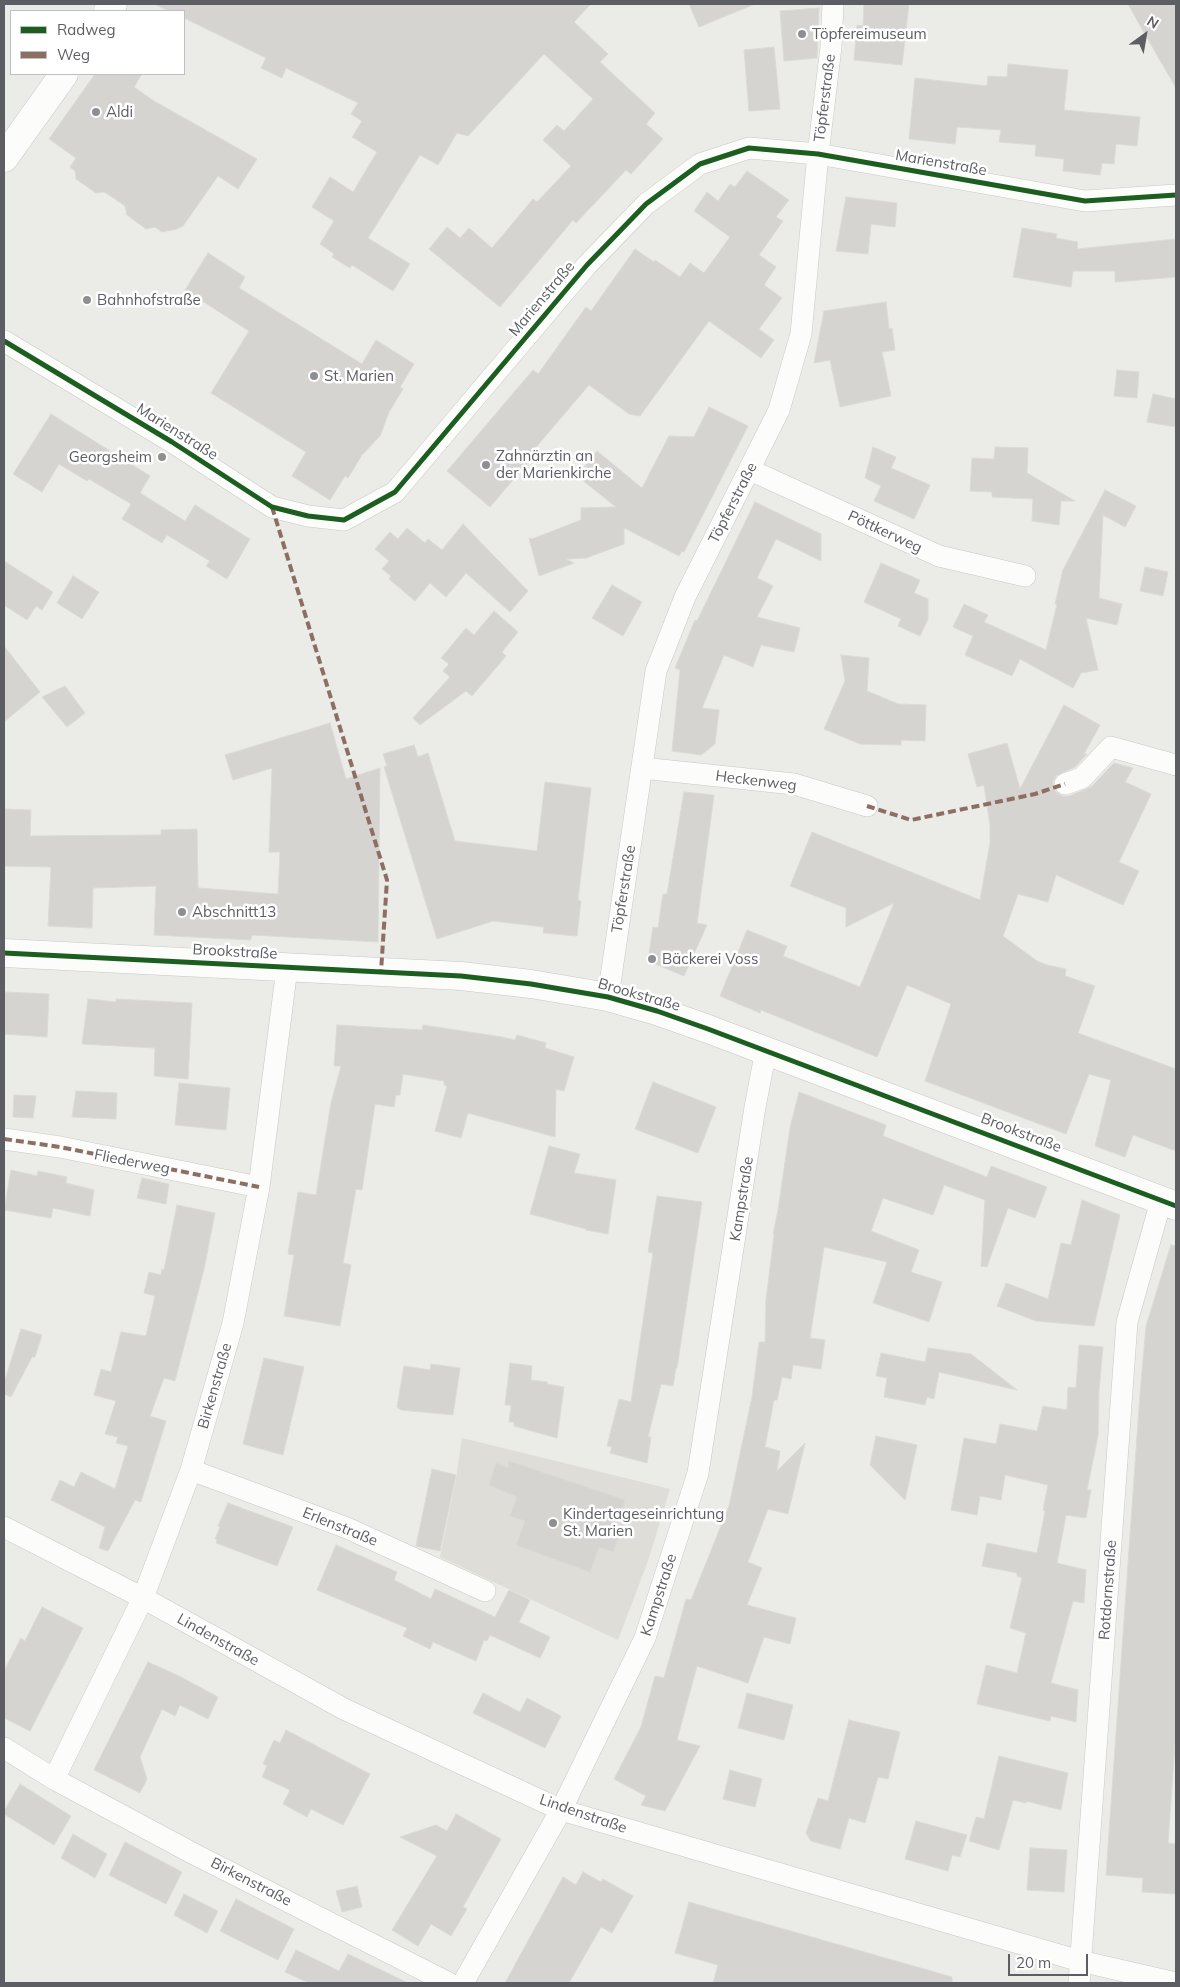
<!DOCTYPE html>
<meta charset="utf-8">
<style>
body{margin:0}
#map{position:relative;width:1180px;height:1987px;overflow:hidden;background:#ebebe7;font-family:Mulish,sans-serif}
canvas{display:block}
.frame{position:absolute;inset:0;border:5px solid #5c5e63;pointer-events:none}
.legend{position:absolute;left:10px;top:10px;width:175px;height:65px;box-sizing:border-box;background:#fff;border:1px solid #bebfc1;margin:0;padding:6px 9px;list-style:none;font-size:15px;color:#5c5e63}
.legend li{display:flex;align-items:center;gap:10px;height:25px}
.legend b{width:25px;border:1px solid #bebfc1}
.north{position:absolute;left:1120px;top:10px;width:50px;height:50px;-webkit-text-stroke:4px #fff;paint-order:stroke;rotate:32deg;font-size:14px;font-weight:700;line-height:20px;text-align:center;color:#5c5e63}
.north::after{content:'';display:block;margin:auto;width:18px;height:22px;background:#5c5e63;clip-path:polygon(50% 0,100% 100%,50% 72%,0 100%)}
.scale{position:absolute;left:1008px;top:1954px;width:80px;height:22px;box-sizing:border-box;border:2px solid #5c5e63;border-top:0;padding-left:6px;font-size:15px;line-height:18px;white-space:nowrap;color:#5c5e63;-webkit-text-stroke:4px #fff;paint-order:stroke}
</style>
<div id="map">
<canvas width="1180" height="1987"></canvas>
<div class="frame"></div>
<ul class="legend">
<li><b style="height:6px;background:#1b5e20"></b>Radweg</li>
<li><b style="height:6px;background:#8d6e63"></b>Weg</li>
</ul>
<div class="north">N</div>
<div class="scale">20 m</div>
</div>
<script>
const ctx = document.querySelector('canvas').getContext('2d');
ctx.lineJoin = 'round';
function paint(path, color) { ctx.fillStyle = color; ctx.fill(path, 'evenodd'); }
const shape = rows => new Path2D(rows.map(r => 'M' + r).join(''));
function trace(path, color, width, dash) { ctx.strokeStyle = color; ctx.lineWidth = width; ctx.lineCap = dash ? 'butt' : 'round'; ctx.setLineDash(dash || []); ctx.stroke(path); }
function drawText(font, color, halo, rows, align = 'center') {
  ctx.font = font + ' Mulish,sans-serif'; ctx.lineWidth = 5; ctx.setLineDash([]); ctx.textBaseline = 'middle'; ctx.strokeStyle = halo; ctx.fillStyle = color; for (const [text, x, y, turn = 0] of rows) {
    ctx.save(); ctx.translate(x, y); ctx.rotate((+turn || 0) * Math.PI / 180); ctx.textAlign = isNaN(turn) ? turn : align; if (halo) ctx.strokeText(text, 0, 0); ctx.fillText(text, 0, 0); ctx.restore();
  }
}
paint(shape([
 [462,1438,670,1489,648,1561,618,1640,440,1557,456,1479]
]), '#deddd7');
const building = shape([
 [154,4,591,4,574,22,608,54,600,62,655,113,646,124,663,139,631,174,626,170,576,223,573,220,500,307,429,249,447,227,460,238,469,228,492,248,533,199,537,202,571,166,543,140,557,125,564,131,593,99,544,54,468,136,457,133,438,165,420,155,368,238,410,264,393,291,352,265,350,268,332,257,334,254,320,244,334,221,312,207,330,177,353,192,377,152,352,137,362,121,351,114,358,103,286,68,282,78,261,68,266,58,184,18,184,11,169,11,154,4],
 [689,4,755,4,699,27,689,4],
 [864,4,909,4,902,65,854,60,857,25,863,26,864,4],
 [1128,4,1176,4,1176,88,1142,29,1128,4],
 [819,8,817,58,784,61,780,11,819,8],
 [774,47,780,109,749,111,744,50,774,47],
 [1008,64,1068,70,1064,110,1140,117,1137,146,1116,144,1114,164,1102,163,1100,175,1063,171,1064,159,1035,156,1036,145,999,142,1001,130,957,127,955,144,909,139,915,78,987,86,988,76,1007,77,1008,64],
 [95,74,142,74,134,87,154,101,257,159,238,189,218,176,183,226,177,229,162,232,155,227,146,229,127,215,125,206,112,197,104,192,96,193,76,179,75,171,70,167,76,158,49,139,95,74],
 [747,171,789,200,776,217,783,221,759,255,776,267,764,285,782,298,759,329,774,340,761,358,709,321,640,416,629,414,589,385,526,459,529,461,490,507,447,471,533,370,538,374,586,307,591,311,635,249,654,262,655,260,680,277,690,263,704,273,730,237,694,211,707,192,718,201,730,184,735,187,747,171],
 [846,197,897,203,895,227,871,224,868,254,836,251,846,197],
 [1022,228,1057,234,1056,238,1078,242,1077,249,1176,239,1176,277,1115,282,1115,271,1073,271,1071,287,1013,277,1022,228],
 [208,253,245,277,239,288,362,364,376,340,414,364,400,387,403,389,389,412,380,436,362,455,348,478,345,476,330,500,292,476,306,452,211,393,249,331,185,290,208,253],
 [886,302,889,329,892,328,895,350,882,352,891,396,840,407,830,360,814,363,824,311,886,302],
 [1117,370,1139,372,1137,398,1114,396,1117,370],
 [1153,394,1176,399,1176,427,1147,422,1153,394],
 [709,407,748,426,684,552,682,551,679,556,624,528,624,544,586,558,566,559,574,563,539,576,529,538,532,539,581,520,581,508,616,507,577,476,597,451,642,488,669,436,694,437,709,407],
 [51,414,150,476,140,493,185,521,195,505,250,539,227,579,206,566,210,561,167,535,162,543,122,519,131,504,89,479,87,481,59,464,42,492,13,474,51,414],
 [873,447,896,457,891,468,930,485,914,519,874,501,881,486,865,478,873,447],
 [995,447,1028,448,1027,473,1075,501,1061,501,1059,525,1032,521,1033,499,992,497,992,492,970,491,972,458,994,459,995,447],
 [1105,490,1136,506,1125,527,1103,515,1099,598,1122,604,1117,625,1086,618,1098,670,1081,673,1073,688,1020,659,1012,676,965,655,973,636,953,627,964,604,988,615,984,622,1046,650,1057,604,1055,604,1063,570,1105,490],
 [755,502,821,534,821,561,776,539,757,578,773,586,757,617,800,628,794,652,761,645,753,667,724,655,702,708,719,710,715,744,701,755,672,751,680,670,675,668,695,620,697,621,755,502],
 [463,524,528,591,510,612,466,573,446,597,430,583,415,601,389,579,391,576,382,569,389,561,375,549,390,532,398,539,407,528,425,543,428,539,442,550,463,524],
 [4,561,53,592,42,610,36,606,27,620,4,605,4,561],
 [881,563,920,580,914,593,928,599,928,619,920,636,898,626,901,619,864,602,881,563],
 [1145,567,1168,572,1163,596,1140,591,1145,567],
 [73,576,99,592,82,619,57,603,73,576],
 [612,585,642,602,623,636,592,618,612,585],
 [494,611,518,632,502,652,506,656,472,696,466,691,420,725,413,718,450,677,443,671,449,664,441,658,466,628,474,635,494,611],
 [4,646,40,692,4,722,4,646],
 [841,655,869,658,867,691,898,704,926,705,925,741,901,740,901,745,860,744,824,729,845,681,841,655],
 [65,686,85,713,67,727,42,697,65,686],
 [1064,705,1100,725,1084,754,1087,754,1075,767,1056,776,1053,781,1053,789,1057,793,1062,796,1069,796,1091,787,1114,763,1133,768,1125,782,1151,794,1119,862,1139,871,1123,905,1056,875,1048,902,1018,894,1003,936,1037,961,1047,965,1066,969,1065,976,1095,986,1078,1033,1176,1069,1176,1151,1133,1135,1125,1157,1095,1146,1111,1080,1089,1074,1066,1134,925,1081,951,1004,907,985,877,1057,761,1010,760,1013,720,996,747,930,787,946,783,956,860,987,894,903,846,927,846,908,790,886,812,832,980,900,990,843,990,826,984,785,977,787,968,754,1007,743,1020,789,1064,705],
 [330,723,346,779,380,768,378,942,252,935,251,940,154,935,156,886,93,888,92,928,48,926,51,867,4,866,4,809,31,810,30,836,161,835,161,830,197,829,198,888,278,894,280,852,269,852,272,768,233,780,225,755,330,723],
 [414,745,418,757,428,753,455,841,537,851,545,782,591,788,578,900,581,901,577,936,543,933,544,927,493,921,437,939,384,767,387,766,383,754,414,745],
 [684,792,714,795,697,923,707,925,684,976,648,961,653,927,658,928,663,894,667,894,684,792],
 [4,992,49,994,47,1037,4,1034,4,992],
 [88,999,116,1002,116,999,192,1003,188,1079,154,1076,155,1048,82,1044,88,999],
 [337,1025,422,1030,423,1025,502,1037,515,1040,517,1035,546,1043,545,1048,574,1057,564,1091,556,1089,555,1137,468,1113,461,1138,435,1131,447,1086,444,1085,444,1081,403,1074,400,1095,396,1095,394,1107,375,1104,362,1190,356,1189,343,1263,351,1265,340,1326,284,1316,294,1255,288,1254,298,1192,316,1195,331,1103,341,1066,334,1066,337,1025],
 [653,1082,716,1107,698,1153,635,1129,653,1082],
 [179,1083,230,1088,226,1130,175,1125,179,1083],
 [76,1091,117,1093,116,1119,72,1117,76,1091],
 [799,1092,886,1125,883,1136,987,1177,991,1166,1047,1187,1035,1218,1008,1208,987,1267,981,1266,985,1200,944,1185,933,1215,883,1198,871,1231,919,1250,911,1272,942,1282,929,1322,873,1303,887,1262,824,1247,810,1338,825,1340,821,1369,793,1365,791,1379,782,1377,777,1400,774,1400,765,1447,780,1451,777,1471,805,1443,788,1514,768,1509,748,1562,762,1568,747,1605,796,1618,790,1644,764,1637,748,1683,697,1666,677,1740,700,1746,665,1811,641,1805,646,1796,614,1779,641,1727,655,1676,664,1678,686,1599,691,1600,729,1506,752,1397,759,1342,765,1342,766,1300,774,1235,773,1234,778,1210,790,1128,799,1092],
 [14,1095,36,1096,33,1118,13,1117,14,1095],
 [549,1146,580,1154,574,1173,616,1180,608,1234,586,1230,586,1229,530,1214,549,1146],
 [11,1170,37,1176,38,1171,67,1177,66,1183,94,1190,90,1216,53,1208,51,1218,4,1210,11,1170],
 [142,1178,169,1184,166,1204,137,1198,142,1178],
 [657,1196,702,1202,677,1368,676,1368,673,1386,661,1384,648,1437,651,1437,647,1463,610,1453,612,1447,607,1446,619,1399,631,1402,653,1253,648,1252,657,1196],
 [1082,1200,1120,1215,1094,1326,1036,1321,997,1306,1006,1283,1048,1299,1061,1243,1071,1245,1082,1200],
 [177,1205,215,1213,204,1269,175,1381,164,1378,150,1416,166,1421,141,1502,135,1500,108,1551,99,1548,105,1527,51,1500,60,1480,74,1487,81,1472,115,1489,128,1446,116,1443,118,1437,105,1434,116,1401,94,1395,101,1369,111,1372,121,1332,146,1336,155,1296,144,1293,149,1272,161,1275,162,1269,164,1270,177,1205],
 [1171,1245,1176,1246,1176,1730,1168,1843,1176,1844,1176,1894,1142,1892,1143,1878,1106,1875,1140,1394,1146,1326,1171,1245],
 [21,1329,42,1335,35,1357,32,1357,11,1397,4,1394,4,1383,21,1329],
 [1079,1345,1103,1347,1099,1390,1098,1436,1087,1490,1091,1490,1086,1518,1066,1515,1057,1563,1086,1570,1084,1603,1073,1601,1051,1683,1078,1690,1076,1722,1051,1716,1050,1721,977,1704,986,1665,1017,1673,1026,1633,1010,1628,1022,1578,1017,1576,1017,1573,982,1566,987,1543,1037,1553,1045,1511,1043,1510,1048,1485,1005,1475,1001,1500,980,1496,977,1515,951,1510,964,1438,996,1444,1000,1424,1037,1431,1043,1406,1067,1410,1068,1387,1076,1388,1079,1345],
 [928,1348,971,1354,1017,1390,939,1372,934,1399,927,1397,925,1405,884,1397,887,1378,876,1376,881,1353,925,1362,928,1348],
 [264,1358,304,1367,283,1455,243,1444,264,1358],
 [510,1363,532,1366,531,1380,547,1382,547,1384,564,1387,557,1438,514,1426,514,1422,509,1422,511,1405,505,1405,510,1363],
 [431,1364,460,1368,453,1415,401,1410,397,1407,404,1366,430,1370,431,1364],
 [876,1436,917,1445,905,1500,870,1465,876,1436],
 [509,1461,625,1500,616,1524,622,1527,613,1552,599,1547,590,1572,516,1545,525,1521,510,1516,517,1497,489,1485,496,1463,508,1468,509,1461],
 [432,1469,456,1475,440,1551,416,1546,432,1469],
 [228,1503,293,1527,277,1566,216,1543,217,1540,215,1539,220,1527,218,1526,228,1503],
 [336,1545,397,1572,394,1580,431,1599,435,1589,495,1617,509,1590,530,1600,519,1622,550,1637,540,1658,490,1635,487,1641,484,1640,476,1661,433,1642,430,1649,403,1636,407,1628,317,1590,336,1545],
 [42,1607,83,1628,30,1731,4,1718,4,1671,21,1638,25,1641,42,1607],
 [148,1662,179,1676,218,1697,208,1719,180,1705,175,1716,162,1709,140,1757,147,1779,140,1793,94,1770,148,1662],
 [483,1693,520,1712,527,1698,561,1716,545,1748,473,1713,483,1693],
 [747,1693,793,1705,784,1740,738,1728,747,1693],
 [849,1720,900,1732,888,1779,878,1777,865,1823,849,1818,840,1849,811,1841,806,1833,818,1798,828,1801,849,1720],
 [286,1730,370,1774,343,1825,311,1809,307,1817,283,1804,290,1790,262,1777,267,1766,263,1764,274,1740,280,1743,286,1730],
 [999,1756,1068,1773,1061,1810,1026,1801,1026,1803,1013,1800,999,1850,969,1841,976,1817,984,1819,999,1756],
 [730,1770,762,1779,755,1807,723,1799,730,1770],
 [20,1784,71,1816,54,1845,4,1814,4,1811,20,1784],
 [456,1814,501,1839,463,1907,467,1909,451,1936,431,1924,418,1946,392,1930,437,1856,400,1837,436,1825,447,1831,456,1814],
 [916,1821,967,1835,960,1857,952,1855,948,1871,905,1859,916,1821],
 [73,1834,107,1854,95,1878,61,1858,73,1834],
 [125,1842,182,1872,166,1904,109,1875,125,1842],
 [1030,1848,1067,1850,1064,1892,1027,1890,1030,1848],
 [583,1872,601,1882,603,1879,633,1896,612,1933,601,1927,569,1983,505,1983,563,1877,576,1885,583,1872],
 [357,1886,362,1907,342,1912,336,1891,357,1886],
 [184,1894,218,1911,207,1933,174,1915,184,1894],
 [236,1899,294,1929,278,1960,220,1931,236,1899],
 [689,1902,952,1977,952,1983,713,1983,718,1965,675,1953,689,1902],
 [296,1950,339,1971,348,1954,408,1983,309,1983,285,1972,296,1950]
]);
paint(building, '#d5d4d1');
trace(building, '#dadad6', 1);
const street = shape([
 [4,341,172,442,272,507,308,516,344,520,395,492,587,265,646,204,700,164,749,148,818,154,1085,201,1176,195],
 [750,470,939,556,1025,576],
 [642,768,794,784,867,806],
 [1065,784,1082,778,1111,747,1176,765],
 [608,997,656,671,685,597,779,410,801,334,818,154,831,47,833,4],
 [4,1139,60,1147,259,1187],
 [191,1470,347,1528,485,1591],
 [4,1527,143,1598,344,1709,561,1810,1080,1961,1176,1983],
 [4,1748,54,1779,194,1854,449,1983],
 [54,1779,143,1598,191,1470,233,1323,259,1187,287,968],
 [463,1983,561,1810,645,1638,698,1473,755,1107,766,1050],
 [1079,1983,1127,1322,1161,1201]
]);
const secondary = shape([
 [108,11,113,4],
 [4,158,64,74],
 [4,953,461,976,531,984,608,997,657,1011,708,1029,1176,1206]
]);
trace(street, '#c8c9c8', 22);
trace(secondary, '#c6c7c7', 29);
trace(street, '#fcfcfb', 21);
trace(secondary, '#fcfcfb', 28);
trace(shape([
 [272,507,387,880,381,972],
 [867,806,911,820,1035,794,1065,784],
 [4,1139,60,1147,259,1187]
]), '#8d6e63', 4, [8, 4]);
trace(shape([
 [4,341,172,442,272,507,308,516,344,520,395,492,587,265,646,204,700,164,749,148,818,154,1085,201,1176,195],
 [4,953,461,976,531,984,608,997,657,1011,708,1029,1176,1206]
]), '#1b5e20', 5);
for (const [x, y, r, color] of [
 [802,34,5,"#8e8f91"],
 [96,112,5,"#8e8f91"],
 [87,300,5,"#8e8f91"],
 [314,376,5,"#8e8f91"],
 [162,457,5,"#8e8f91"],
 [486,465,5,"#8e8f91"],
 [182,912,5,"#8e8f91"],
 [652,959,5,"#8e8f91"],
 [553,1523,5,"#8e8f91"]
]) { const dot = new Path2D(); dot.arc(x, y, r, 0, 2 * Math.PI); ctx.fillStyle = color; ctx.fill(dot); trace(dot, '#fff', 2); }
drawText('15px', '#5c5e63', '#fff', [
 ["Töpfereimuseum",812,34],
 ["Aldi",106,112],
 ["Bahnhofstraße",97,300],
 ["St. Marien",324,376],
 ["Zahnärztin an",496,456],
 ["der Marienkirche",496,473],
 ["Georgsheim",152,457,"right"],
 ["Abschnitt13",192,912],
 ["Bäckerei Voss",662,959],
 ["Kindertageseinrichtung",563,1514],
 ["St. Marien",563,1531]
], 'left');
drawText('15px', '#5c5e63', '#fff', [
 ["Töpferstraße",825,98,-83],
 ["Marienstraße",941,163,10],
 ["Marienstraße",542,299,-50],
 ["Marienstraße",177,432,32],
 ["Töpferstraße",733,503,-63],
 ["Pöttkerweg",885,532,25],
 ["Heckenweg",756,781,7],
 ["Töpferstraße",624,889,-81],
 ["Brookstraße",235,952,3],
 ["Brookstraße",639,995,16],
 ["Brookstraße",1021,1133,21],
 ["Fliederweg",132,1162,11],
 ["Kampstraße",742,1199,-81],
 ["Birkenstraße",215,1386,-74],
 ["Erlenstraße",340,1527,22],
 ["Rotdornstraße",1108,1590,-86],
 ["Kampstraße",659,1595,-72],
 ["Lindenstraße",218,1640,29],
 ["Lindenstraße",583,1814,19],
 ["Birkenstraße",251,1882,27]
]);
</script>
